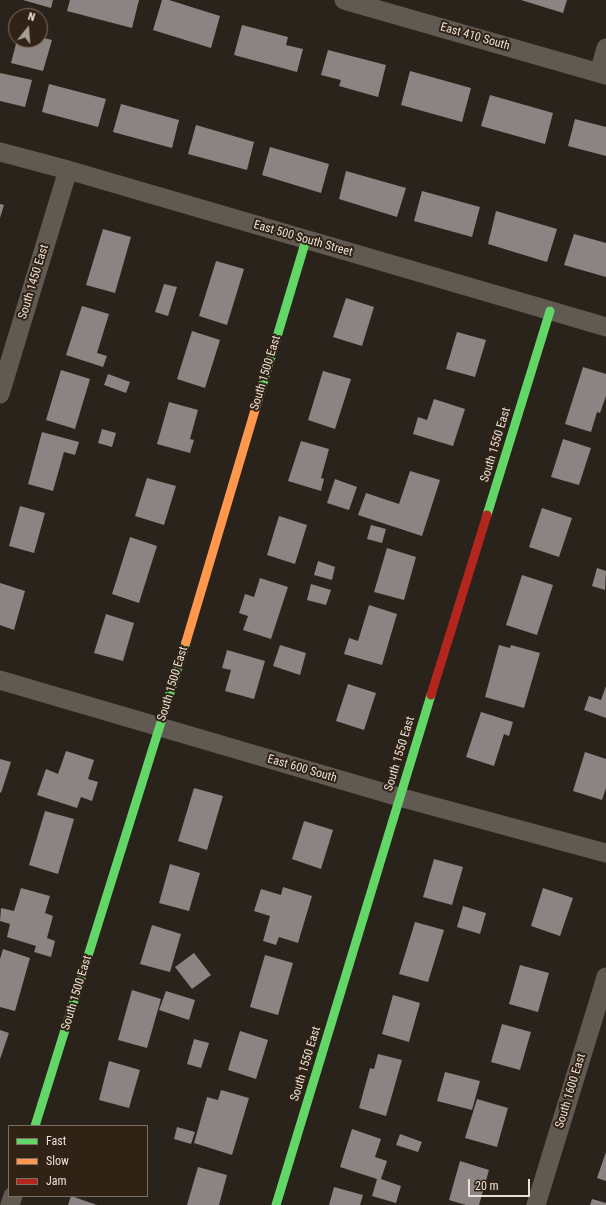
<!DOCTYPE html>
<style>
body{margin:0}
#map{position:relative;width:606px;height:1205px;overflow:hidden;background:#2a231b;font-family:"Roboto Condensed",sans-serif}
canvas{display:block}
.legend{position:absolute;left:8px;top:1125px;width:140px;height:72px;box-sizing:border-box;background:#302315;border:1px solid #7a6f63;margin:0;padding:5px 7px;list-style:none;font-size:12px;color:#eae1d8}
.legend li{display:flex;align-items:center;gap:8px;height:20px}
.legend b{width:20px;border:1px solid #7a6f63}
.north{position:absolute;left:8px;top:8px;width:40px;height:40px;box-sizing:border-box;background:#302315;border:1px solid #7a6f63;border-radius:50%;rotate:17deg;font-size:11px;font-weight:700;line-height:16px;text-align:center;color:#eae1d8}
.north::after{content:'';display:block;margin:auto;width:14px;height:18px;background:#a79e96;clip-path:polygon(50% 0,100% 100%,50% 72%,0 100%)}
.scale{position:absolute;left:468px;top:1179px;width:62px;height:18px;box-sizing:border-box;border:2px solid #eae1d8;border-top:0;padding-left:5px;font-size:12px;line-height:14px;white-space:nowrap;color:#eae1d8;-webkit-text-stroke:3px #302315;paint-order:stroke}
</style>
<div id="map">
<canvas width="606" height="1205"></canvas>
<ul class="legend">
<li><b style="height:5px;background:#63d668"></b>Fast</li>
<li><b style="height:5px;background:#ff974d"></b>Slow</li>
<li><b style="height:5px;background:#b3261e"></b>Jam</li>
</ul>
<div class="north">N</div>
<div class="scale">20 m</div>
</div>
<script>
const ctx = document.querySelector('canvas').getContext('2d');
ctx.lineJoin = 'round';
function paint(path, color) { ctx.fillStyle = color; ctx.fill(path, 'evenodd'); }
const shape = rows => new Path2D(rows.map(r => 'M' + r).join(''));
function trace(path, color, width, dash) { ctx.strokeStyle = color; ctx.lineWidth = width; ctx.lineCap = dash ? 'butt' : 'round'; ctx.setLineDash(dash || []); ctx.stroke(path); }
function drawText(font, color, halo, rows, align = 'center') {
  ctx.font = font + ' "Roboto Condensed",sans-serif'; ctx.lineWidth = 4; ctx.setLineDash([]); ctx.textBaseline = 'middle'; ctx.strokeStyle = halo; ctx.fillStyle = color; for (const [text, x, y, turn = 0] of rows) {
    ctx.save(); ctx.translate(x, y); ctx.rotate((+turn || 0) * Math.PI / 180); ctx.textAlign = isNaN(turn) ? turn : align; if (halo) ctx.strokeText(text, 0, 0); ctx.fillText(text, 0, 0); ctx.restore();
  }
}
paint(shape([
 [23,0,53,0,51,8],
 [70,0,139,0,132,28,67,11],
 [162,0,169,0,220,16,211,48,153,30],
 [521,0,567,0,563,13],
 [242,25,288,37,286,45,303,49,297,72,234,55],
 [40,37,52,40,43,71,11,63,17,40,40,40],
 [328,50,386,65,378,97,339,86,341,80,321,75],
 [410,71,471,88,462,122,401,105],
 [0,73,32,80,25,107,0,101],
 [49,84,106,99,98,127,42,112],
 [490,95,553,113,545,144,481,126],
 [121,104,179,120,172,148,113,132],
 [575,119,606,127,606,156,568,146],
 [196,125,254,142,247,170,188,154],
 [270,147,329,164,321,193,262,175],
 [346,171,406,188,397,217,339,199],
 [422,191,480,207,472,237,414,221],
 [0,204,4,205,0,218],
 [496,211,557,229,547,262,488,244],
 [103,229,131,237,115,293,86,285],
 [574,234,606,243,606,277,564,265],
 [216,261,244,269,227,325,199,316],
 [164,284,177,287,168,316,155,312],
 [346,298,374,307,362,346,333,337],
 [82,306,109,314,97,353,107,356,103,367,66,355],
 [192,331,220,340,205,388,177,379],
 [457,332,486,340,475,377,446,369],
 [583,367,606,374,606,396,600,413,597,412,591,432,565,424],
 [61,370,90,379,75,429,46,420],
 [323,371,351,379,335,429,308,420],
 [108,374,130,382,126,393,104,385],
 [434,399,465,409,453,446,413,434,418,417,427,420],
 [169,402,198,410,190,439,194,440,190,453,157,444],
 [102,429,116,433,112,447,98,443],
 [42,432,79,442,75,455,64,452,53,491,28,484],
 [563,439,591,448,579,485,551,477],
 [301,441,329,449,321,478,324,479,321,491,288,481],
 [410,471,440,480,422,536,358,515,366,493,399,504],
 [147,478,176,486,164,525,135,516],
 [335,479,357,487,349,510,327,503],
 [20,506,45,513,34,553,9,546],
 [542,508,572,518,559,557,529,547],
 [279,516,307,525,295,564,267,555],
 [371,525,386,529,382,543,367,539],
 [130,537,157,546,139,603,112,594],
 [387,548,416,557,404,600,374,592],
 [318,561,335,567,332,580,314,575],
 [597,568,606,571,605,590,592,586],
 [522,575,553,585,537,635,506,625],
 [260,578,288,587,271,639,243,630,248,616,239,613,245,594,254,597],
 [0,583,25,591,14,630,0,625],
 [311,584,331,590,326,605,307,600],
 [369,605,397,614,382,665,344,654,349,638,358,641],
 [106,614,134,623,123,661,94,653],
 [280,645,306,653,300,675,273,666],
 [499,645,510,648,511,645,540,653,524,708,485,697],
 [227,650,265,661,254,699,225,691,231,670,222,668],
 [348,684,376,693,364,730,336,721],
 [606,686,606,718,584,710,589,696,601,700],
 [481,712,513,722,509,736,504,734,494,766,466,757],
 [66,751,94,760,88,779,98,782,92,801,81,797,77,808,37,795,46,769,58,774],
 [585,752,606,759,606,788,602,800,573,791],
 [0,759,11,762,1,793,0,792],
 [194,788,223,796,207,850,178,841],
 [45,811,74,819,58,874,29,865],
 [304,821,333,830,321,869,292,859],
 [434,859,463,867,452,905,423,897],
 [170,864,200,873,189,911,159,903],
 [283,887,312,896,298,943,279,937,276,945,263,941,270,916,254,911,261,889,281,895],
 [21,888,50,896,45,913,53,916,47,938,55,941,51,957,34,952,36,946,7,937,10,924,0,921,1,908,14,911],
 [543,888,573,898,560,936,531,926],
 [463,906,486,913,480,934,457,927],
 [415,922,444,930,428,982,399,974],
 [152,925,181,934,170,972,140,964],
 [3,949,30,958,15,1011,0,1007,0,959],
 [194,953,211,975,192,989,175,967],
 [265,955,293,963,278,1015,250,1007],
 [520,965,549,973,538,1012,509,1004],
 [132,990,161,999,147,1048,118,1040],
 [166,991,195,1000,189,1020,159,1010],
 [393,995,420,1003,409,1042,382,1034],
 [502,1024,531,1032,520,1070,491,1062],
 [0,1030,9,1033,0,1059],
 [240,1031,268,1040,256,1079,228,1070],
 [194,1039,209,1043,201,1068,187,1064],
 [378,1054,402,1060,386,1116,359,1108,370,1068,374,1069],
 [109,1061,140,1070,129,1108,99,1100],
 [445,1072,480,1081,472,1110,437,1101],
 [221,1090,249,1098,232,1155,194,1143,207,1097,218,1100],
 [477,1099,508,1108,497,1147,465,1138],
 [177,1127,195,1132,191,1144,174,1139],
 [352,1129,381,1139,375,1157,387,1161,381,1179,401,1186,396,1203,372,1196,377,1179,340,1167],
 [400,1134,422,1142,418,1152,396,1145],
 [606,1152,606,1181,597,1178],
 [460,1161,489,1170,479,1205,466,1205,449,1200],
 [198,1167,227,1175,219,1205,187,1205],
 [334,1187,363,1195,360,1205,329,1205],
 [71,1196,97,1205,68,1205],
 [592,1199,606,1203,606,1205,590,1205]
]), '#8c8482');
trace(shape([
 [344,0,606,75],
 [599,73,606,48],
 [0,152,68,170,606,327],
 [0,394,68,170],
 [0,680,399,797,606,853],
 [10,1205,13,1196],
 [536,1205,606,977]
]), '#615a52', 19);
trace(shape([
 [258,400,306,240],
 [487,515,550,311],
 [35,1126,186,642],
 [276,1205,431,695]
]), '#63d668', 9);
trace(shape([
 [186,642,258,400]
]), '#ff974d', 9);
trace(shape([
 [431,695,487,515]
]), '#b3261e', 9);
drawText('12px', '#eae1d8', '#302315', [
 ["East 410 South",475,37,16],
 ["East 500 South Street",303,239,16],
 ["South 1450 East",34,282,-73],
 ["South 1500 East",266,373,-73],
 ["South 1550 East",496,445,-73],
 ["South 1500 East",173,684,-73],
 ["South 1550 East",400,754,-73],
 ["East 600 South",302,769,16],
 ["South 1500 East",77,993,-73],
 ["South 1550 East",306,1064,-73],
 ["South 1600 East",571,1091,-73]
]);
</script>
